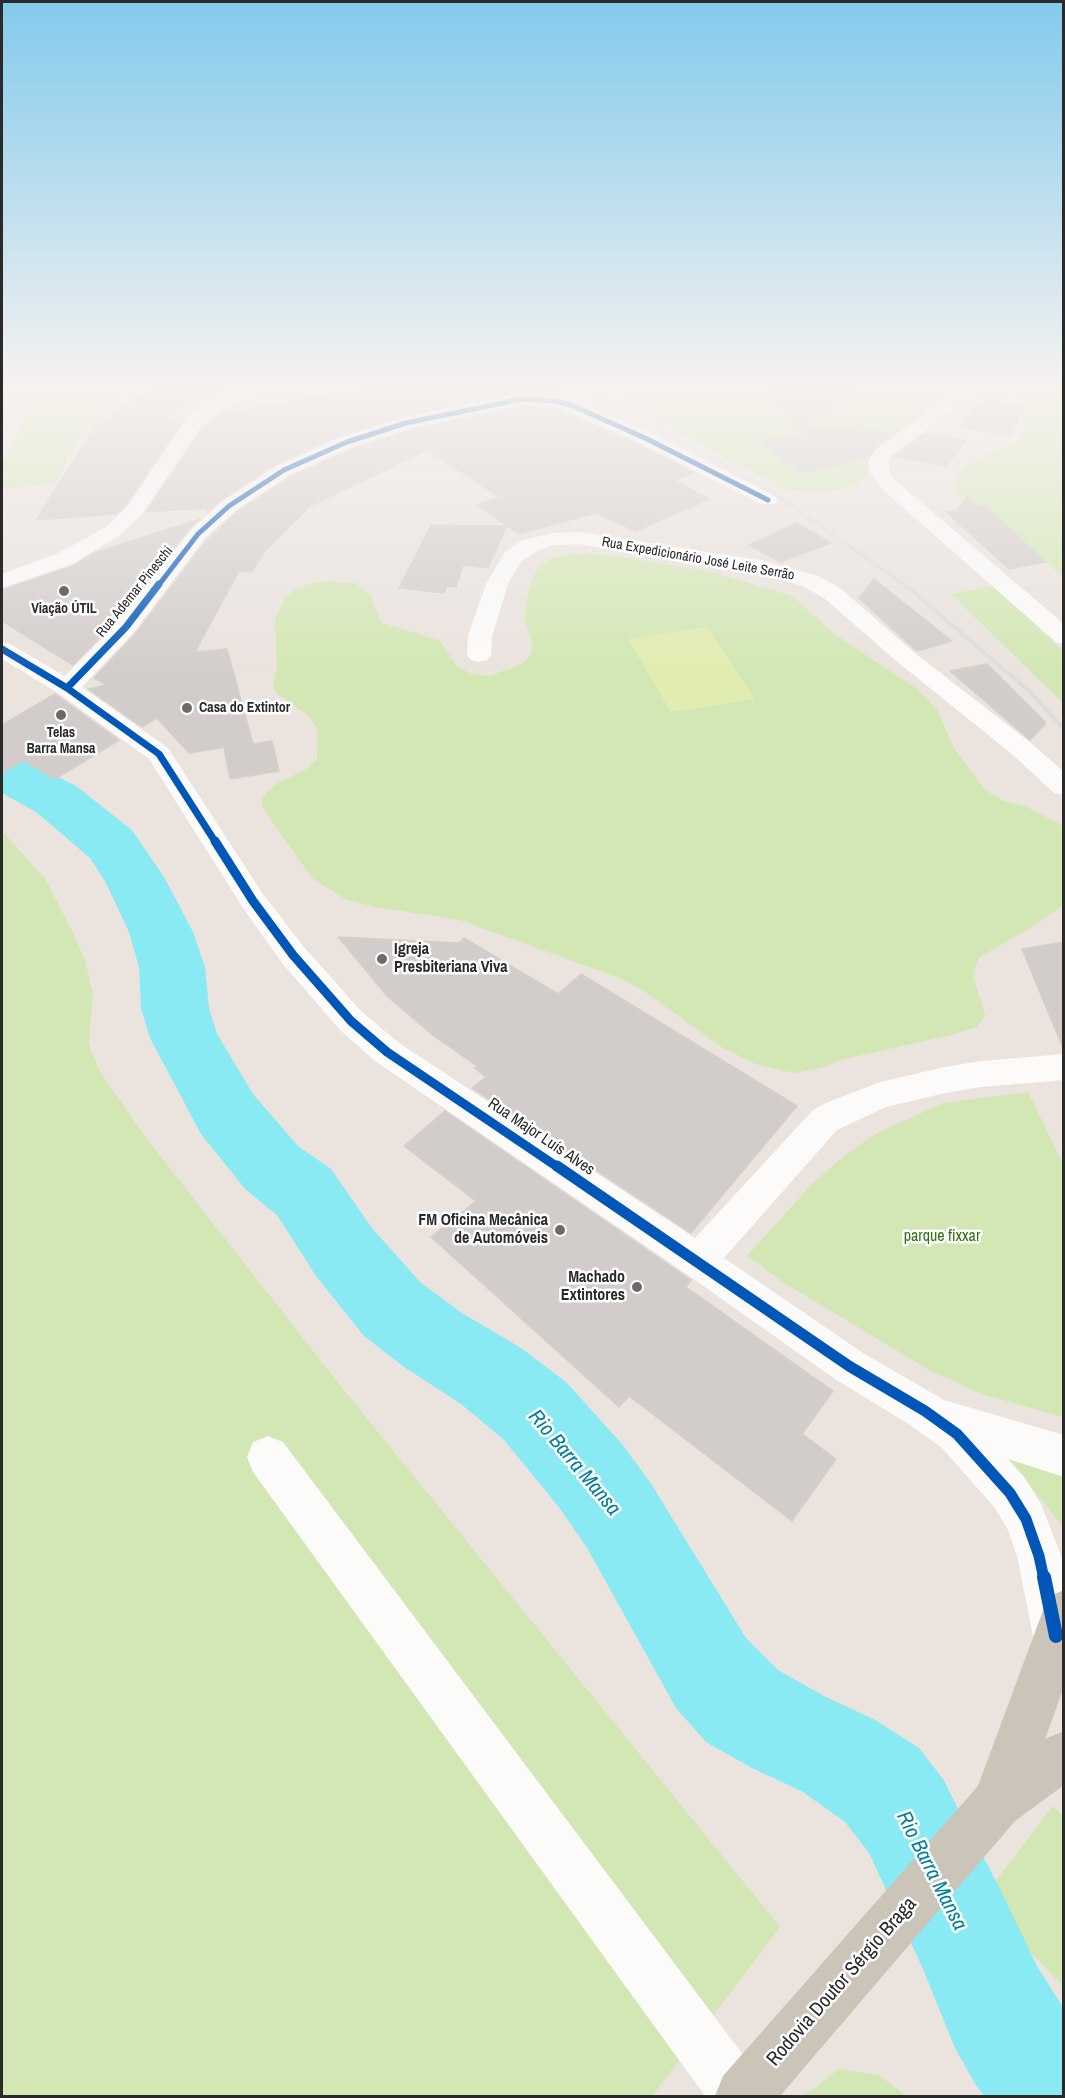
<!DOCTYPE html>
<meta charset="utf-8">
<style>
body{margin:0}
#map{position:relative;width:1065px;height:2098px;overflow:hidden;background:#eae3de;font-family:"Archivo Narrow",sans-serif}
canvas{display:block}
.frame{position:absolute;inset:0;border:3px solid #2a2a2a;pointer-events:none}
</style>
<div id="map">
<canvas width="1065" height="2098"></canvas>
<div class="frame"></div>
</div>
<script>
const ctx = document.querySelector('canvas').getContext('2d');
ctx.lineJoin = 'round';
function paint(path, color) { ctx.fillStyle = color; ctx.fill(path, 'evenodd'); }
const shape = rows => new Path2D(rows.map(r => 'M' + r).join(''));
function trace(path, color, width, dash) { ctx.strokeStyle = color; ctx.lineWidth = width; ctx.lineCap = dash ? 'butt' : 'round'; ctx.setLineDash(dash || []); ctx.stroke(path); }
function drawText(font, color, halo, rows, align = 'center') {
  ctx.font = font + ' "Archivo Narrow",sans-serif'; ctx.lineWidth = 5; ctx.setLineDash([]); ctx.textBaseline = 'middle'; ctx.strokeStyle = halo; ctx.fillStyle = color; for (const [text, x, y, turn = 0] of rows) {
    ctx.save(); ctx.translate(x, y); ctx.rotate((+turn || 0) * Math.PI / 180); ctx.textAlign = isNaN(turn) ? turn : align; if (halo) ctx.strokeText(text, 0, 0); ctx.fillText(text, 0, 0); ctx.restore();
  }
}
paint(shape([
 [32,382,134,382,115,399,76,444,68,457,58,481,42,486,2,488,2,459,6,459,25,418,27,393],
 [631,382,955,382,939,401,877,450,871,458,868,472,857,484,839,490,811,492,785,489,707,449,607,389],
 [1009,382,1063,382,1063,576,970,505,957,492,957,476,963,467,980,457,1008,446,1022,436,1023,421,1019,400],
 [568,554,609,555,707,571,793,596,833,633,917,689,937,710,955,750,985,790,1003,801,1027,807,1063,826,1063,905,1031,928,979,957,973,975,985,1015,977,1027,947,1036,844,1059,821,1068,794,1073,755,1064,721,1047,647,993,622,979,460,920,375,907,345,899,312,878,262,807,262,800,267,792,276,784,305,770,317,759,317,728,309,716,276,693,273,683,277,668,275,620,285,598,296,589,313,583,327,581,355,583,371,595,378,617,383,623,439,640,458,667,472,674,490,676,522,664,530,656,533,644,524,621,529,587,538,567,551,559],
 [993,586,1063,651,1063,703,951,594],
 [2,831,46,880,73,933,85,960,93,995,89,1041,91,1051,100,1072,146,1138,339,1384,780,1927,652,2096,2,2096],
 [1028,1092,1063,1164,1063,1417,982,1394,931,1371,783,1282,747,1256,812,1184,842,1158,877,1133,943,1103],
 [1013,1457,1063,1473,1063,1527,1038,1495,1006,1465],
 [1053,1806,1063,1816,1063,1986,981,1900],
 [839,2069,879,2075,906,2096,804,2096]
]), '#d2e7b3');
paint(shape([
 [707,627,755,699,671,712,628,639]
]), '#e1ecb0');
paint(shape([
 [2,753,22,758,76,786,132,830,164,877,193,932,205,967,209,1008,217,1034,253,1094,298,1146,331,1169,372,1228,421,1283,462,1313,521,1348,566,1382,622,1444,650,1482,746,1638,778,1670,824,1696,875,1720,919,1748,943,1779,1001,1891,1037,1966,1064,2009,1064,2096,984,2096,977,2087,955,2048,923,1969,869,1853,845,1822,803,1792,752,1768,706,1742,676,1708,586,1546,558,1506,504,1440,461,1404,404,1367,363,1335,316,1276,277,1215,246,1190,201,1134,150,1038,141,1008,139,967,129,932,105,881,90,858,36,812,2,793,2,753]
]), '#8aeaf3');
const building = shape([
 [160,382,241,382,167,415,169,423,183,420,126,505,116,514,36,520,96,425,160,382],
 [400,382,565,382,566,389,551,393,522,392,399,417,339,436,276,464,221,500,208,512,207,508,146,512,203,428,221,414,400,382],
 [840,382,873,382,804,426,895,432,875,447,868,458,800,473,760,442,805,434,765,391,840,382],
 [984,399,1024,406,1010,436,959,426,984,399],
 [522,406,554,408,637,444,694,473,674,480,709,499,636,531,595,513,519,534,477,505,500,497,427,450,310,506,265,551,252,572,239,571,195,652,227,649,253,744,272,741,279,771,230,779,224,747,189,753,157,718,142,727,88,689,107,685,94,678,136,633,207,540,237,512,292,476,355,448,411,430,522,406],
 [924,434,938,435,966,441,946,466,894,456,924,434],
 [968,497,979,507,985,506,1046,562,1009,569,946,512,956,511,968,497],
 [200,519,189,529,116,621,73,665,2,621,2,590,73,566,94,553,200,519],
 [797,523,831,543,781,562,749,545,797,523],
 [431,525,507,526,488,568,463,565,456,587,447,586,444,593,399,588,431,525],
 [874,579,952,641,917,651,859,598,874,579],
 [987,664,1046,723,1030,740,950,671,987,664],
 [55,694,119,740,55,779,23,760,2,774,2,725,55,694],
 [338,937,459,943,464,938,558,994,581,974,797,1106,691,1233,472,1088,486,1077,474,1068,477,1066,434,1036,387,996,338,937],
 [1064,942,1064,1048,1063,1048,1022,949,1064,942],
 [445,1111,691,1280,686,1287,833,1391,802,1434,836,1459,792,1521,629,1396,619,1407,431,1237,476,1201,404,1146,445,1111]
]);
paint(building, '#d2cdca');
trace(building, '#d4cfcb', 1.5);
paint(shape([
 [249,382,272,382,269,386,226,407,201,426,142,514,119,536,72,564,2,588,2,574,56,554,105,528,128,506,187,418,214,399,249,382],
 [960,382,978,382,973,390,948,413,891,456,888,462,890,472,896,481,1064,624,1064,644,1056,642,882,489,870,473,868,462,876,449,936,405,960,382],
 [522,394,556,396,577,401,652,434,775,496,778,500,775,504,761,504,638,442,555,406,522,404,410,428,354,446,291,474,236,510,205,538,134,632,82,687,168,748,263,894,304,947,362,1012,399,1043,695,1238,813,1110,828,1102,880,1082,945,1067,981,1061,1064,1054,1064,1080,981,1087,945,1093,886,1107,837,1130,724,1258,863,1353,944,1400,1064,1435,1064,1477,1008,1459,1025,1478,1041,1504,1061,1556,1064,1566,1064,1656,1056,1659,1040,1652,1033,1636,1017,1556,1008,1530,995,1508,942,1448,910,1425,835,1379,685,1273,375,1061,340,1030,282,963,243,908,149,759,58,693,2,659,2,642,10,644,65,676,118,622,191,530,222,502,277,466,340,438,399,419,522,394],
 [579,532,765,561,818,576,840,588,916,654,1031,743,1064,772,1064,795,1054,793,1013,755,900,664,824,598,802,586,762,574,579,544,554,545,539,550,521,561,508,584,492,636,491,655,487,660,479,662,471,660,467,655,468,636,486,584,505,552,523,540,554,533,579,532],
 [268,1436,283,1442,759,2076,767,2096,705,2096,253,1472,247,1457,253,1442,268,1436]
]), '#fcfbfa');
paint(shape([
 [1064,1590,1064,1687,1045,1739,1064,1731,1064,1785,1015,1821,780,2096,715,2096,723,2076,978,1786,1048,1597,1064,1590]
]), '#cbc4b8');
trace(shape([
 [560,382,646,423,762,485,906,586]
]), '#ddddde', 3);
trace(shape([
 [904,584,1028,690,1064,729]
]), '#ddddde', 4);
trace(shape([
 [158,586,198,534,229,506,284,470,347,442,406,423,522,399,556,401,571,405,645,438,768,500]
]), '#0057b8', 5);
trace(shape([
 [2,649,67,688,159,754,216,843],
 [67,688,126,627,159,584]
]), '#0057b8', 7);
trace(shape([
 [215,841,253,901,293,955,351,1021,387,1052,559,1168]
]), '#0057b8', 9);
trace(shape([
 [557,1166,849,1366,925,1411,957,1434,1010,1493,1026,1519,1039,1556,1044,1579]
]), '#0057b8', 11);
trace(shape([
 [1044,1577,1056,1636]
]), '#0057b8', 14);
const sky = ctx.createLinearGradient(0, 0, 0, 676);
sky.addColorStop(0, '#82caec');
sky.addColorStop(0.57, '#f6f2f0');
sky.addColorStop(1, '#f6f2f000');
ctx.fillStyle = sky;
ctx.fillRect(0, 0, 1065, 676);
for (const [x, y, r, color] of [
 [64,591,6,"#6d6b69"],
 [187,708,6,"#6d6b69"],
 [61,715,6,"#6d6b69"],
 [382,959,6,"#6d6b69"],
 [560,1230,6,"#6d6b69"],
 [637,1287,6,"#6d6b69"]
]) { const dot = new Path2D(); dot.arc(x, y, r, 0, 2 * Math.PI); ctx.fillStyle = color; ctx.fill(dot); trace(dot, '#fff', 2); }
drawText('14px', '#2a2a2a', '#fff', [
 ["Rua Expedicionário José Leite Serrão",698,559,10],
 ["Rua Ademar Pineschi",135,592,-51]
]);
drawText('bold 14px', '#2a2a2a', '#fff', [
 ["Viação ÚTIL",64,609],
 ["Casa do Extintor",199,708,"left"],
 ["Telas",61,733],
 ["Barra Mansa",61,749]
]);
drawText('bold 16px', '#2a2a2a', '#fff', [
 ["Igreja",394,950,"left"],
 ["Presbiteriana Viva",394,968,"left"],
 ["FM Oficina Mecânica",548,1221],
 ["de Automóveis",548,1239],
 ["Machado",625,1278],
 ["Extintores",625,1296]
], 'right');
drawText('16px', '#2a2a2a', '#fff', [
 ["Rua Major Luís Alves",541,1137,34]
]);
drawText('16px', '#356f12', '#fff', [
 ["parque fixxar",942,1237]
]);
drawText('20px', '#2a2a2a', '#fff', [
 ["Rodovia Doutor Sérgio Braga",842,1982,-49]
]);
drawText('italic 21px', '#027f99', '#fff', [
 ["Rio Barra Mansa",574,1463,50],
 ["Rio Barra Mansa",931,1871,63]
]);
</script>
